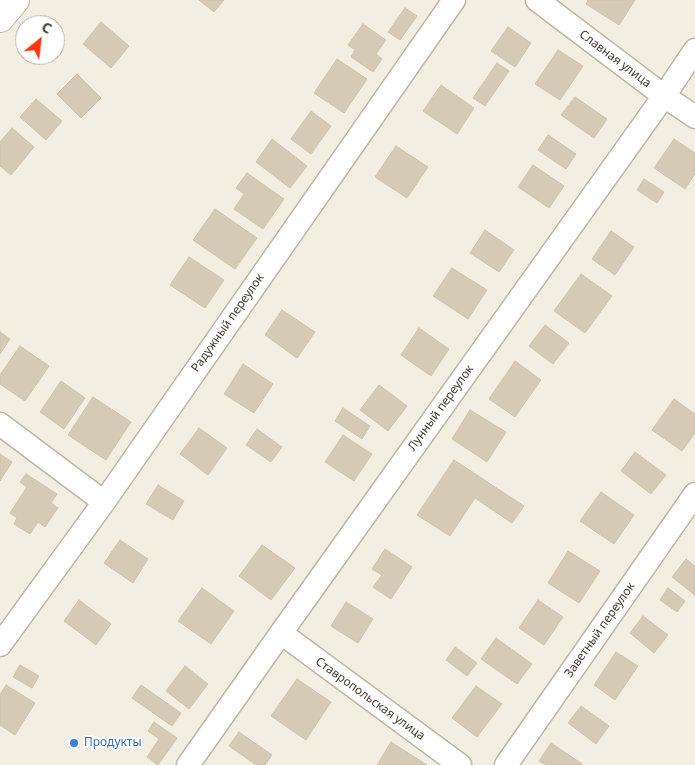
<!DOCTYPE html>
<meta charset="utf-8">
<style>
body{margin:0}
#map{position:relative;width:695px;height:765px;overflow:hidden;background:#f3eee2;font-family:"Noto Sans",sans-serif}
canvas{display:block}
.north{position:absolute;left:15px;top:15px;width:50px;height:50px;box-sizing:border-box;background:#fff;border:1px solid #b4b1ad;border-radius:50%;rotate:29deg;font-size:14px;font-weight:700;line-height:20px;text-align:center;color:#443d32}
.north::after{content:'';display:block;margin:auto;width:18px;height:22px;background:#ff360c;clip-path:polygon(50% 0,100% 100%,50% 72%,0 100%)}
</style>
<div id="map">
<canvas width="695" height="765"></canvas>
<div class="north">С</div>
</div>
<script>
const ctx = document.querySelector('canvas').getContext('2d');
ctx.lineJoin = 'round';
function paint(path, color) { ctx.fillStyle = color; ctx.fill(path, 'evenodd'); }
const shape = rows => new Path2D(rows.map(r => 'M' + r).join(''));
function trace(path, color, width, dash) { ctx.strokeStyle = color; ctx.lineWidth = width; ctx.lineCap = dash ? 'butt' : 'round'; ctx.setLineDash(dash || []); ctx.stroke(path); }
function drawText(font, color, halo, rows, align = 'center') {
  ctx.font = font + ' "Noto Sans",sans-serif'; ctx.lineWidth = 4; ctx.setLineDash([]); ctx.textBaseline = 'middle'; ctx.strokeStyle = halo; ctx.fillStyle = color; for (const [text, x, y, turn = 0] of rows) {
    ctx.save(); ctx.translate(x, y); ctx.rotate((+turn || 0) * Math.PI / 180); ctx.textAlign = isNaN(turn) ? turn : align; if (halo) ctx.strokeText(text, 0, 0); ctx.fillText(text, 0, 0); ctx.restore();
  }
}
const building = shape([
 [199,0,224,0,214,12,199,0],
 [588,0,635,0,619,25,586,4,588,0],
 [405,8,417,16,400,40,388,32,405,8],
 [101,22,129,46,111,68,83,44,101,22],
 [363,24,386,40,376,54,382,59,373,72,351,57,355,50,348,45,363,24],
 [508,27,531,43,515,67,491,51,508,27],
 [558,50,583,66,560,100,535,84,558,50],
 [337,59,367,79,344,113,314,93,337,59],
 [497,63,509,71,485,106,473,98,497,63],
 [77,74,101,98,81,118,57,94,77,74],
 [441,85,474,108,457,134,423,111,441,85],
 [575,97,607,119,594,138,561,115,575,97],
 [36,99,62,121,46,140,20,117,36,99],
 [311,111,331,126,311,154,291,139,311,111],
 [12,128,34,147,11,175,0,166,0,142,12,128],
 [548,135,576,154,566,169,538,150,548,135],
 [272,139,307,166,290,188,256,162,272,139],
 [674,139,695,153,695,174,685,189,654,168,674,139],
 [396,146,428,167,407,198,375,177,396,146],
 [533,165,564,186,549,208,518,187,533,165],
 [247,173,284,199,263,229,234,209,244,194,236,188,247,173],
 [644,179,664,192,657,203,637,190,644,179],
 [215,209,257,238,235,269,193,240,215,209],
 [485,230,514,250,499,272,470,253,485,230],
 [611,231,634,247,615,275,592,259,611,231],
 [189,257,224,280,205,308,170,285,189,257],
 [452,268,487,290,468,319,433,296,452,268],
 [581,274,612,296,585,333,554,311,581,274],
 [282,310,315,332,297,358,265,335,282,310],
 [545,325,569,343,553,364,529,346,545,325],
 [419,328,449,349,431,376,401,355,419,328],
 [0,332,10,339,0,354,0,332],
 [20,346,49,366,25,401,0,384,0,375,20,346],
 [515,361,541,380,515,417,489,399,515,361],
 [243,364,273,384,254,413,224,394,243,364],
 [61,381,85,398,64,429,40,412,61,381],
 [379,385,407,406,388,431,360,410,379,385],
 [93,397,131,422,106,460,68,435,93,397],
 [674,399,695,414,695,433,682,451,652,430,674,399],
 [343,408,370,426,362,439,335,421,343,408],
 [470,410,506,432,487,462,452,439,470,410],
 [199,428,227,448,208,475,180,454,199,428],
 [257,429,282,447,271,462,246,445,257,429],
 [343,435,372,454,354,481,325,462,343,435],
 [635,452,666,475,651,494,621,471,635,452],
 [0,454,12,462,0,481,0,454],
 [454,460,524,506,512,523,475,498,450,536,417,515,454,460],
 [26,474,57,494,51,503,58,508,45,527,38,522,30,534,14,524,17,518,10,513,27,487,20,482,26,474],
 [158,485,184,501,173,520,146,504,158,485],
 [601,492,634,515,614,544,580,521,601,492],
 [120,540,148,559,133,583,104,563,120,540],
 [262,545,295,568,271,600,239,576,262,545],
 [385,549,412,567,391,599,373,587,382,575,372,569,385,549],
 [568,551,600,571,579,603,548,583,568,551],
 [686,559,695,566,695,595,672,577,686,559],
 [202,588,234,611,211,644,178,621,202,588],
 [668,588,685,601,677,612,660,600,668,588],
 [79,600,111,624,96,645,64,621,79,600],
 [538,600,563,617,544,645,519,628,538,600],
 [346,602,373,619,358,643,331,626,346,602],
 [643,616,668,635,654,653,630,633,643,616],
 [496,638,532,664,517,684,481,659,496,638],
 [455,647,477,663,467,676,446,660,455,647],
 [616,652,638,666,615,700,594,685,616,652],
 [20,665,39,676,32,688,13,677,20,665],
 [185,666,208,684,189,709,166,691,185,666],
 [297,679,331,702,306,740,271,716,297,679],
 [6,685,35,703,15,735,0,725,0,695,6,685],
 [141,685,181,713,172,726,132,698,141,685],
 [476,686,502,704,477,737,452,718,476,686],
 [581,706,609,726,596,744,568,723,581,706],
 [154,722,177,738,158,765,147,757,159,739,148,731,154,722],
 [239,732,272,755,265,765,256,765,229,746,239,732],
 [391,742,427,765,377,765,391,742],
 [551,743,582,764,581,765,546,765,539,761,551,743]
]);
paint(building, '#d4cab6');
trace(building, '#d0c2a9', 1);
const minor = shape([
 [537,0,664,96,695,117],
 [0,424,104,502],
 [281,633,460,765],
 [0,645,104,502,454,0],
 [188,765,281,633,664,96,695,50],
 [506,765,695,494]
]);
const tertiary = shape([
 [0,18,15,0]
]);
trace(minor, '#beb6a4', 25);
trace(tertiary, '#beb6a4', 30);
trace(minor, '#fff', 22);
trace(tertiary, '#fff', 28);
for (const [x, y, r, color] of [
 [74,743,5,"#3f7fe0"]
]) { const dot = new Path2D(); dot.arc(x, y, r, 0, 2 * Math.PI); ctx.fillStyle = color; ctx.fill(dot); trace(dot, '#fff', 2); }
drawText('12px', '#443d32', '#fff', [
 ["Славная улица",615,59,37],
 ["Радужный переулок",228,323,-55],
 ["Лунный переулок",441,408,-54],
 ["Заветный переулок",600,630,-55],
 ["Ставропольская улица",370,699,36]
]);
drawText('12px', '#366cbe', '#fff', [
 ["Продукты",84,743]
], 'left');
</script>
